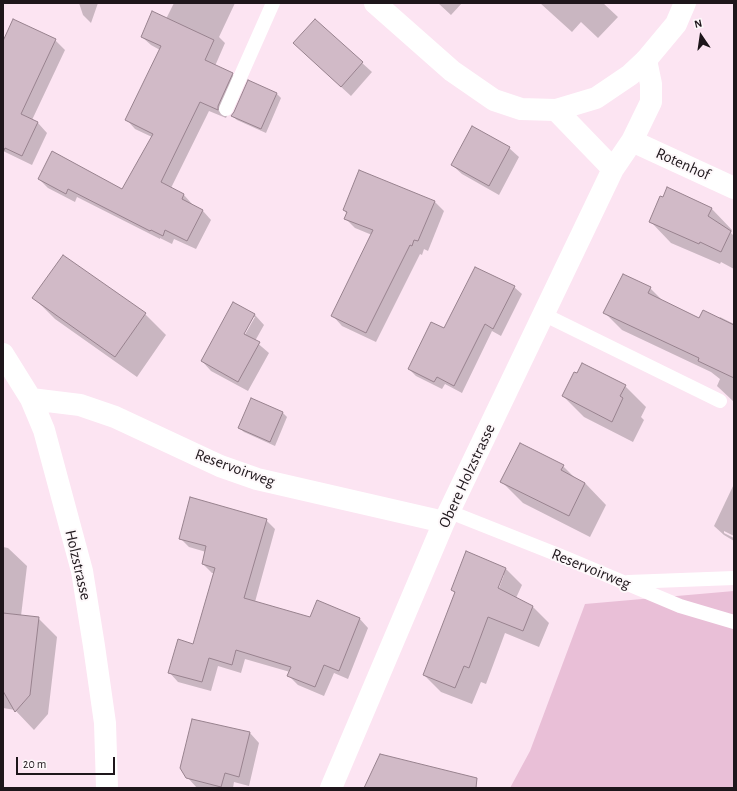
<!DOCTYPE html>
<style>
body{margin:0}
#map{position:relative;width:737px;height:791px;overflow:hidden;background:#fce4f2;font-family:"Alegreya Sans",sans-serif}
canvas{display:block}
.frame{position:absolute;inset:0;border:4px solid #1e161b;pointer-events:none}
.north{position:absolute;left:681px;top:16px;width:40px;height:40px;-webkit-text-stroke:3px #fdf8fa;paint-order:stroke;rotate:347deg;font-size:11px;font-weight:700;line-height:16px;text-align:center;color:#1e161b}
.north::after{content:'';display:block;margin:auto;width:14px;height:18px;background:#1e161b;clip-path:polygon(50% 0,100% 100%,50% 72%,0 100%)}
.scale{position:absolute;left:16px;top:757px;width:99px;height:18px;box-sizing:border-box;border:2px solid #1e161b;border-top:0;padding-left:5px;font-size:12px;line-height:14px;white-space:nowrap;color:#1e161b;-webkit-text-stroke:3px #fdf8fa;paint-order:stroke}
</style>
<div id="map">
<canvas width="737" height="791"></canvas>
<div class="frame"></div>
<div class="north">N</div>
<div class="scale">20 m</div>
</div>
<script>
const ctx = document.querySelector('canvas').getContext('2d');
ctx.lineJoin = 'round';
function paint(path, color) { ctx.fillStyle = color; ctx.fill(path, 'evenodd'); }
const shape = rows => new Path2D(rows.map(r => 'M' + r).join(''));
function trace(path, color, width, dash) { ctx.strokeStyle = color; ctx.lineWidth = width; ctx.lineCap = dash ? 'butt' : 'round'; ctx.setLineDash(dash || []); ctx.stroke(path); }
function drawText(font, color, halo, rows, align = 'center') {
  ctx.font = font + ' "Alegreya Sans",sans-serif'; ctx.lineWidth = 4; ctx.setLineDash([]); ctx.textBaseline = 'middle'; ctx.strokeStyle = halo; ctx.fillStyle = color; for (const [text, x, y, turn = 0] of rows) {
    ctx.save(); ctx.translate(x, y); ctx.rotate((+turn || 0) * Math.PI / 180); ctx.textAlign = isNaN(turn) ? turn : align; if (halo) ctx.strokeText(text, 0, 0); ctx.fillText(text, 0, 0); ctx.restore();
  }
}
paint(shape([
 [734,591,734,788,510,788,530,751,585,604]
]), '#e9bfd7');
paint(shape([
 [79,3,98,3,91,23,83,15],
 [174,3,235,3,219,37,225,43,215,66,232,74,241,83,226,118,209,111,171,188,184,195,192,204,192,205,203,211,211,220,196,249,174,239,172,244,160,238,160,239,77,197,75,202,48,188,39,179,123,190,152,137,135,129,127,120,160,50,151,45,142,37,166,19],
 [438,3,462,3,451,15],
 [540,3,603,3,618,17,598,38,581,22,572,32],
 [315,20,372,72,351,96,304,53],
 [55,40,65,50,32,120,38,123,47,133,32,165,3,151,3,43],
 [277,94,281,98,266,133,237,120,232,116],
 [509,148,519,157,499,195,462,174,452,165],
 [435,202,444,211,428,251,424,249,422,255,420,254,376,342,342,326,333,316,372,235,355,228,345,218,347,214,344,210],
 [711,208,732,230,731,233,734,236,734,269,721,262,720,264,671,243,650,221],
 [514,287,522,294,501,336,492,331,462,393,445,384,442,389,416,376,409,369],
 [650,288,664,302,699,319,719,319,720,317,734,324,734,402,717,386,720,379,711,372,622,330,605,313],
 [34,298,145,314,166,335,137,377,55,319],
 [234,303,255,315,264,325,255,341,269,353,248,391,211,371,202,361],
 [253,317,255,317,243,338,241,338],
 [625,386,646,407,641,417,644,420,633,442,584,417,563,396],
 [283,413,287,417,275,446,244,432,239,428],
 [563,466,576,479,585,483,606,505,590,537,523,503,502,482],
 [734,484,734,536,724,531,724,533,734,538,734,541,724,535,714,526],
 [266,520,275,529,255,602,310,618,359,618,368,628,348,679,334,673,324,696,298,685,288,675,290,672,245,659,241,673,218,666,211,691,178,682,169,672,194,645,215,573,212,573,203,564,206,552,189,547,180,538],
 [3,547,8,548,27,566,21,616,38,618,57,637,48,714,34,730,15,710,3,708],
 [505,568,522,585,516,598,532,606,549,623,539,647,505,633,486,684,481,682,472,704,441,692,424,675,456,594,452,590],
 [502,575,504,575,497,593],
 [250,733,259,743,249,786,234,782,233,788,197,788,188,778]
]), '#0003');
const building = shape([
 [152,11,214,40,205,60,233,73,218,106,218,110,200,102,161,182,184,194,182,199,203,210,187,241,165,230,163,236,151,230,150,231,68,189,66,194,38,179,52,151,122,189,153,134,125,120,161,46,141,37,152,11],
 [13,19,56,39,21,114,38,122,22,156,5,148,3,152,3,41,13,19],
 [315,19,363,62,341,87,293,43,315,19],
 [248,80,277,93,261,129,231,116,234,112,248,80],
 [472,126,510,147,489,186,451,165,472,126],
 [359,170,435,201,418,241,414,240,412,246,410,245,366,333,331,316,373,230,344,219,347,212,343,210,359,170],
 [667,187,712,208,708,216,731,231,721,252,700,242,699,244,649,222,660,196,663,197,667,187],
 [63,255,146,313,115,357,32,298,63,255],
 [475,267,515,286,493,329,485,324,454,386,437,377,434,382,408,369,431,322,444,328,475,267],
 [623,274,651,287,648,293,699,318,703,310,734,325,734,378,698,361,699,358,603,313,623,274],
 [233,302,255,314,244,334,260,342,238,382,201,361,233,302],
 [582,363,626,385,620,396,623,398,612,422,562,396,574,372,577,373,582,363],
 [251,398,283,412,270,442,238,428,251,398],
 [520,443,564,465,561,470,585,483,569,516,500,482,520,443],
 [190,497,267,519,244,598,310,617,317,600,360,618,339,671,324,665,315,687,287,676,291,667,236,650,232,665,209,658,202,682,168,673,178,639,193,644,215,568,202,564,206,546,179,539,190,497],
 [466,551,506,568,498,588,533,606,523,631,488,617,469,668,464,666,455,688,423,675,455,592,451,590,466,551],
 [3,613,39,617,30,695,15,712,3,691,3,613],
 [192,719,250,732,239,777,225,773,221,787,186,778,180,768,192,719],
 [380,754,477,778,476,788,364,788,380,754]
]);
paint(building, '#d1bac7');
trace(building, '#98828e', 1);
trace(shape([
 [226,109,273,3],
 [543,314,720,401],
 [450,512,566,558,680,606,734,622],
 [628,582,734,578]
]), '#fff', 14);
trace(shape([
 [556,110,613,169],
 [632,141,734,188],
 [3,354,31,399,44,430,82,571,94,646,105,723,107,788],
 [31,399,80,405,115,417,220,466,257,479,444,522],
 [331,788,444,522,613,169,632,141,651,102,651,84,646,60]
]), '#fff', 22);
trace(shape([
 [375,3,452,71,494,100,521,109,556,110,596,98,630,75,646,60,676,24,685,3]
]), '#fff', 22);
drawText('16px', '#1e161b', '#fdf8fa', [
 ["Rotenhof",683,164,24],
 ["Reservoirweg",235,468,20],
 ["Obere Holzstrasse",467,476,-65],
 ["Holzstrasse",78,565,77],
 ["Reservoirweg",591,569,22]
]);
</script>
